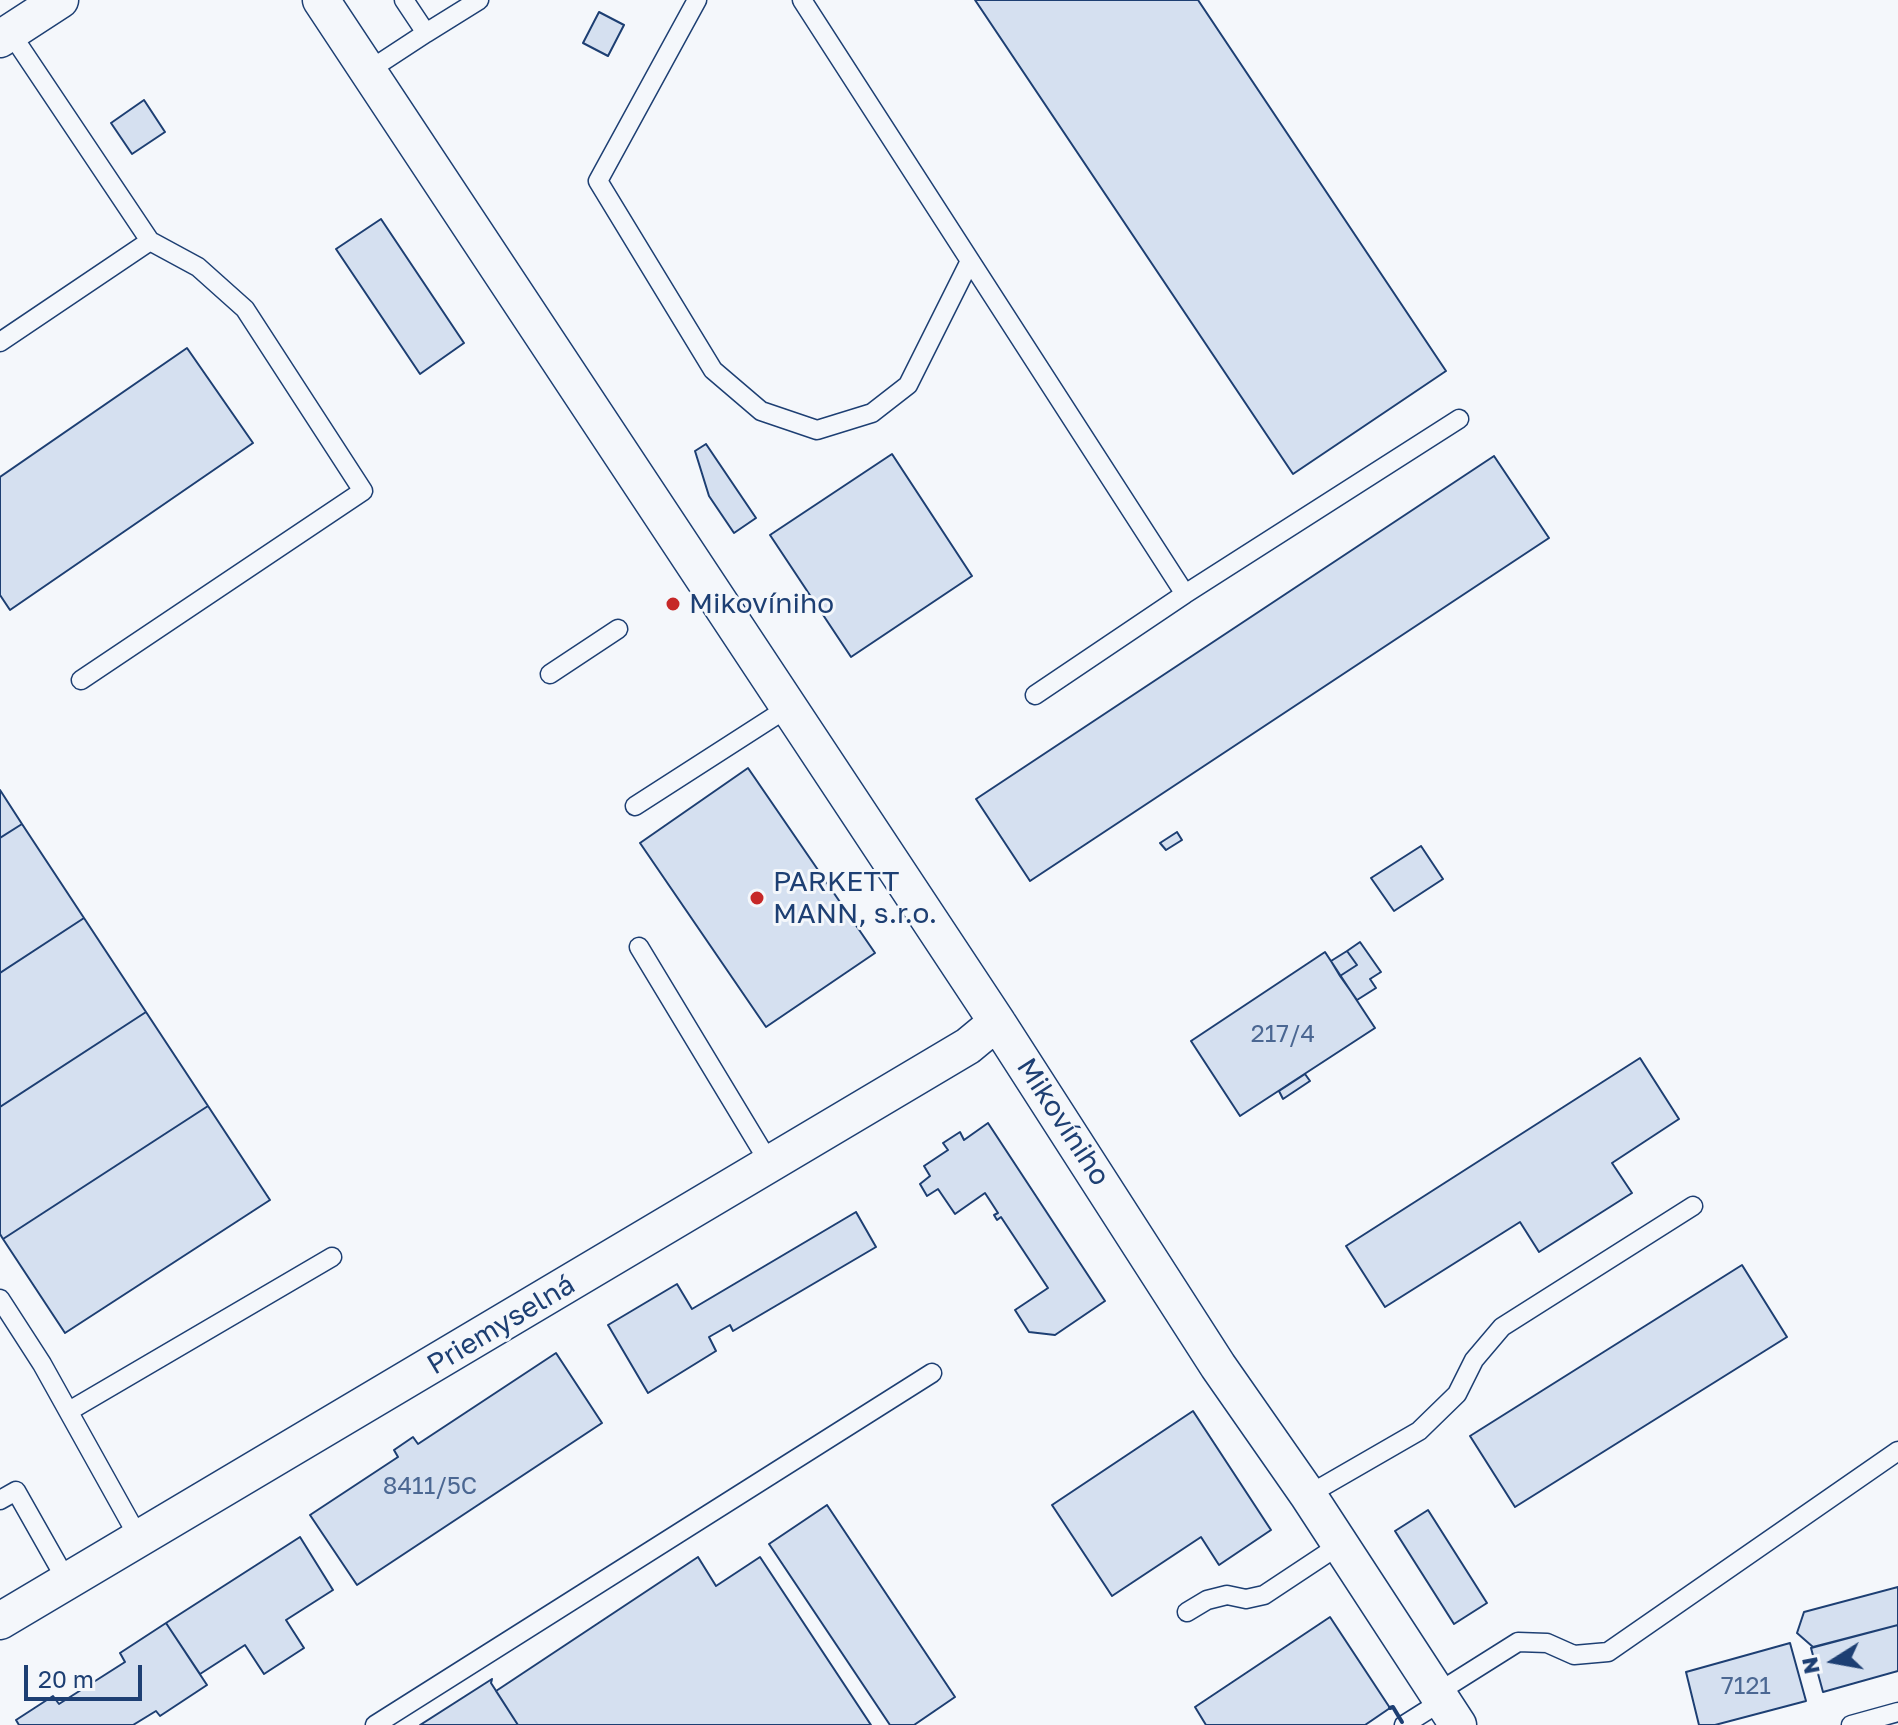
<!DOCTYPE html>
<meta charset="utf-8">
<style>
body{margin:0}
#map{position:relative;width:1898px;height:1725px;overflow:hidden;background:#f4f7fb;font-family:"Golos Text",sans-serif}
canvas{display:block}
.north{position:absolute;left:1794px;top:1621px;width:80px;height:80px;-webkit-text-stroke:6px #f4f7fb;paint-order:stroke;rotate:259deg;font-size:22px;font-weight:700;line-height:32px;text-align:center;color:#1d3f73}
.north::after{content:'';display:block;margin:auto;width:28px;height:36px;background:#1d3f73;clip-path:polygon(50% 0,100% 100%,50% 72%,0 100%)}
.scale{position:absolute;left:24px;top:1665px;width:118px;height:36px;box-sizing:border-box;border:4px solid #1d3f73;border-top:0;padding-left:10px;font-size:24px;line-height:28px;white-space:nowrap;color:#1d3f73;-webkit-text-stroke:6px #f4f7fb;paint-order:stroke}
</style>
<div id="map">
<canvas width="1898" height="1725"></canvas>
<div class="north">N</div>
<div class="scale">20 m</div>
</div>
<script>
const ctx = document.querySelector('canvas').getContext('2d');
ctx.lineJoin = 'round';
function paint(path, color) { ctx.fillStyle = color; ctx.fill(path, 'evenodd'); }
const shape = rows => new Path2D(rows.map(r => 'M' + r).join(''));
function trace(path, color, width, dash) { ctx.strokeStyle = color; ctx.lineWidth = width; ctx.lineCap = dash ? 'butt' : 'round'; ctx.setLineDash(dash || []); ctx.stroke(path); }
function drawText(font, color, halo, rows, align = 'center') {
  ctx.font = font + ' "Golos Text",sans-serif'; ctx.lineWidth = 6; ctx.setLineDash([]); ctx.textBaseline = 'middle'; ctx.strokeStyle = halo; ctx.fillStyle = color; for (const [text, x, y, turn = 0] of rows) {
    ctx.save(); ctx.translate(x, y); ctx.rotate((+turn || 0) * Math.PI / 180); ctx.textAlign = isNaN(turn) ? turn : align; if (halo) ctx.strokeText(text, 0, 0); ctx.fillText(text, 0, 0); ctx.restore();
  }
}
const building = shape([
 [975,0,1198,0,1446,371,1293,474,975,0],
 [599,12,624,25,608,56,583,43,599,12],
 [144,100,165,132,132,154,111,123,144,100],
 [381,219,464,343,420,374,336,249,381,219],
 [187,348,253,443,10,610,0,595,0,477,187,348],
 [706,444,756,518,734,533,709,496,695,451,706,444],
 [892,454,972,576,851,657,770,535,892,454],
 [1494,456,1549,538,1030,881,976,799,1494,456],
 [748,768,875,953,766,1027,640,843,748,768],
 [0,790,22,824,0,838,0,790],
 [22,824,84,918,0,973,0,838,22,824],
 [1177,832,1182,840,1166,850,1160,843,1177,832],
 [1421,846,1443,879,1394,911,1371,878,1421,846],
 [84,918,146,1012,0,1107,0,973,84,918],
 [1360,942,1381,972,1370,979,1376,988,1357,1000,1340,976,1357,965,1347,951,1360,942],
 [1347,951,1357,965,1340,976,1331,961,1347,951],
 [1325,952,1375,1028,1240,1116,1191,1041,1325,952],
 [146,1012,208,1106,3,1239,0,1234,0,1107,146,1012],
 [1640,1058,1679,1119,1612,1163,1632,1193,1539,1252,1520,1222,1385,1307,1346,1246,1640,1058],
 [1305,1074,1310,1081,1283,1099,1279,1091,1305,1074],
 [208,1106,270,1200,65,1333,3,1239,208,1106],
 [988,1123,1105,1301,1055,1335,1029,1332,1015,1310,1048,1288,1001,1217,997,1220,994,1215,998,1213,985,1193,955,1214,938,1189,927,1196,920,1184,930,1176,924,1166,948,1150,943,1143,960,1132,964,1140,988,1123],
 [856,1212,876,1247,733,1331,730,1325,709,1337,716,1351,648,1393,608,1325,677,1284,692,1309,856,1212],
 [1742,1265,1787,1337,1515,1507,1470,1436,1742,1265],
 [556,1353,602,1423,357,1585,310,1515,398,1457,394,1450,413,1437,418,1444,556,1353],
 [1193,1411,1271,1530,1219,1565,1201,1537,1112,1596,1052,1505,1193,1411],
 [827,1505,955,1697,914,1725,890,1725,769,1544,827,1505],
 [1428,1510,1487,1603,1454,1624,1395,1531,1428,1510],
 [300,1537,333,1590,286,1620,304,1648,264,1674,245,1645,200,1674,166,1623,300,1537],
 [698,1557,716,1586,760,1557,871,1725,518,1725,496,1691,698,1557],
 [1898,1587,1898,1625,1813,1647,1797,1633,1804,1612,1898,1587],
 [1330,1617,1390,1708,1365,1725,1206,1725,1195,1707,1330,1617],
 [166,1623,207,1685,160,1716,156,1711,133,1725,19,1725,16,1720,53,1696,59,1704,125,1662,120,1653,166,1623],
 [1898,1625,1898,1671,1823,1692,1811,1648,1898,1625],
 [1790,1643,1806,1701,1715,1725,1699,1725,1686,1672,1790,1643],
 [492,1679,491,1683,518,1725,420,1725,492,1679]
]);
paint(building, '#d5e0f0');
trace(building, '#1d3f73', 2);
const lane = shape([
 [697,0,598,181,713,370,761,411,817,430,872,413,908,385,970,261],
 [802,0,1185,594],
 [426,33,479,0],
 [368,71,426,33,404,0],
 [0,342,150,241,10,32],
 [550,674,618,629],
 [81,680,363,491,245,309,198,267,150,241],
 [1035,695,1185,594,1459,419],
 [635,806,789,707],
 [639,947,770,1164],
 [0,1299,42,1364,140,1540],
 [69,1411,332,1257],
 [1308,1495,1419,1431,1457,1394,1474,1360,1502,1327,1693,1206],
 [0,1500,16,1491,68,1583],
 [1187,1612,1207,1600,1227,1595,1246,1599,1264,1595,1341,1544],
 [1437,1693,1518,1642,1547,1643,1574,1655,1608,1652,1898,1451],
 [375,1725,932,1373],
 [1404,1725,1442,1701],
 [1851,1725,1898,1712]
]);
const street = shape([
 [321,0,997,1022,1218,1366,1308,1495,1458,1725],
 [0,39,60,0],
 [0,1621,968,1046,997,1022]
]);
trace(lane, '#1d3f73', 21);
trace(street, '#1d3f73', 39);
trace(lane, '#f4f7fb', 18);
trace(street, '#f4f7fb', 36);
trace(shape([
 [1390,1708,1393,1707,1402,1722]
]), '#1d3f73', 4);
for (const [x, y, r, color] of [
 [673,604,8,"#c62828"],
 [757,898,8,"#c62828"]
]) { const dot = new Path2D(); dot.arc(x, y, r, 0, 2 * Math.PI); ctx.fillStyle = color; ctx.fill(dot); trace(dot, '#f4f7fb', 3); }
drawText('24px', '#4b6792', null, [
 ["217/4",1283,1034],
 ["8411/5C",430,1486],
 ["7121",1746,1686]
]);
drawText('28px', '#1d3f73', '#f4f7fb', [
 ["Mikovíniho",689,604],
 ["PARKETT",773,882],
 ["MANN, s.r.o.",773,914]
], 'left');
drawText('28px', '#1d3f73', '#f4f7fb', [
 ["Mikovíniho",1063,1122,57],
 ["Priemyselná",501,1325,-31]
]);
</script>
